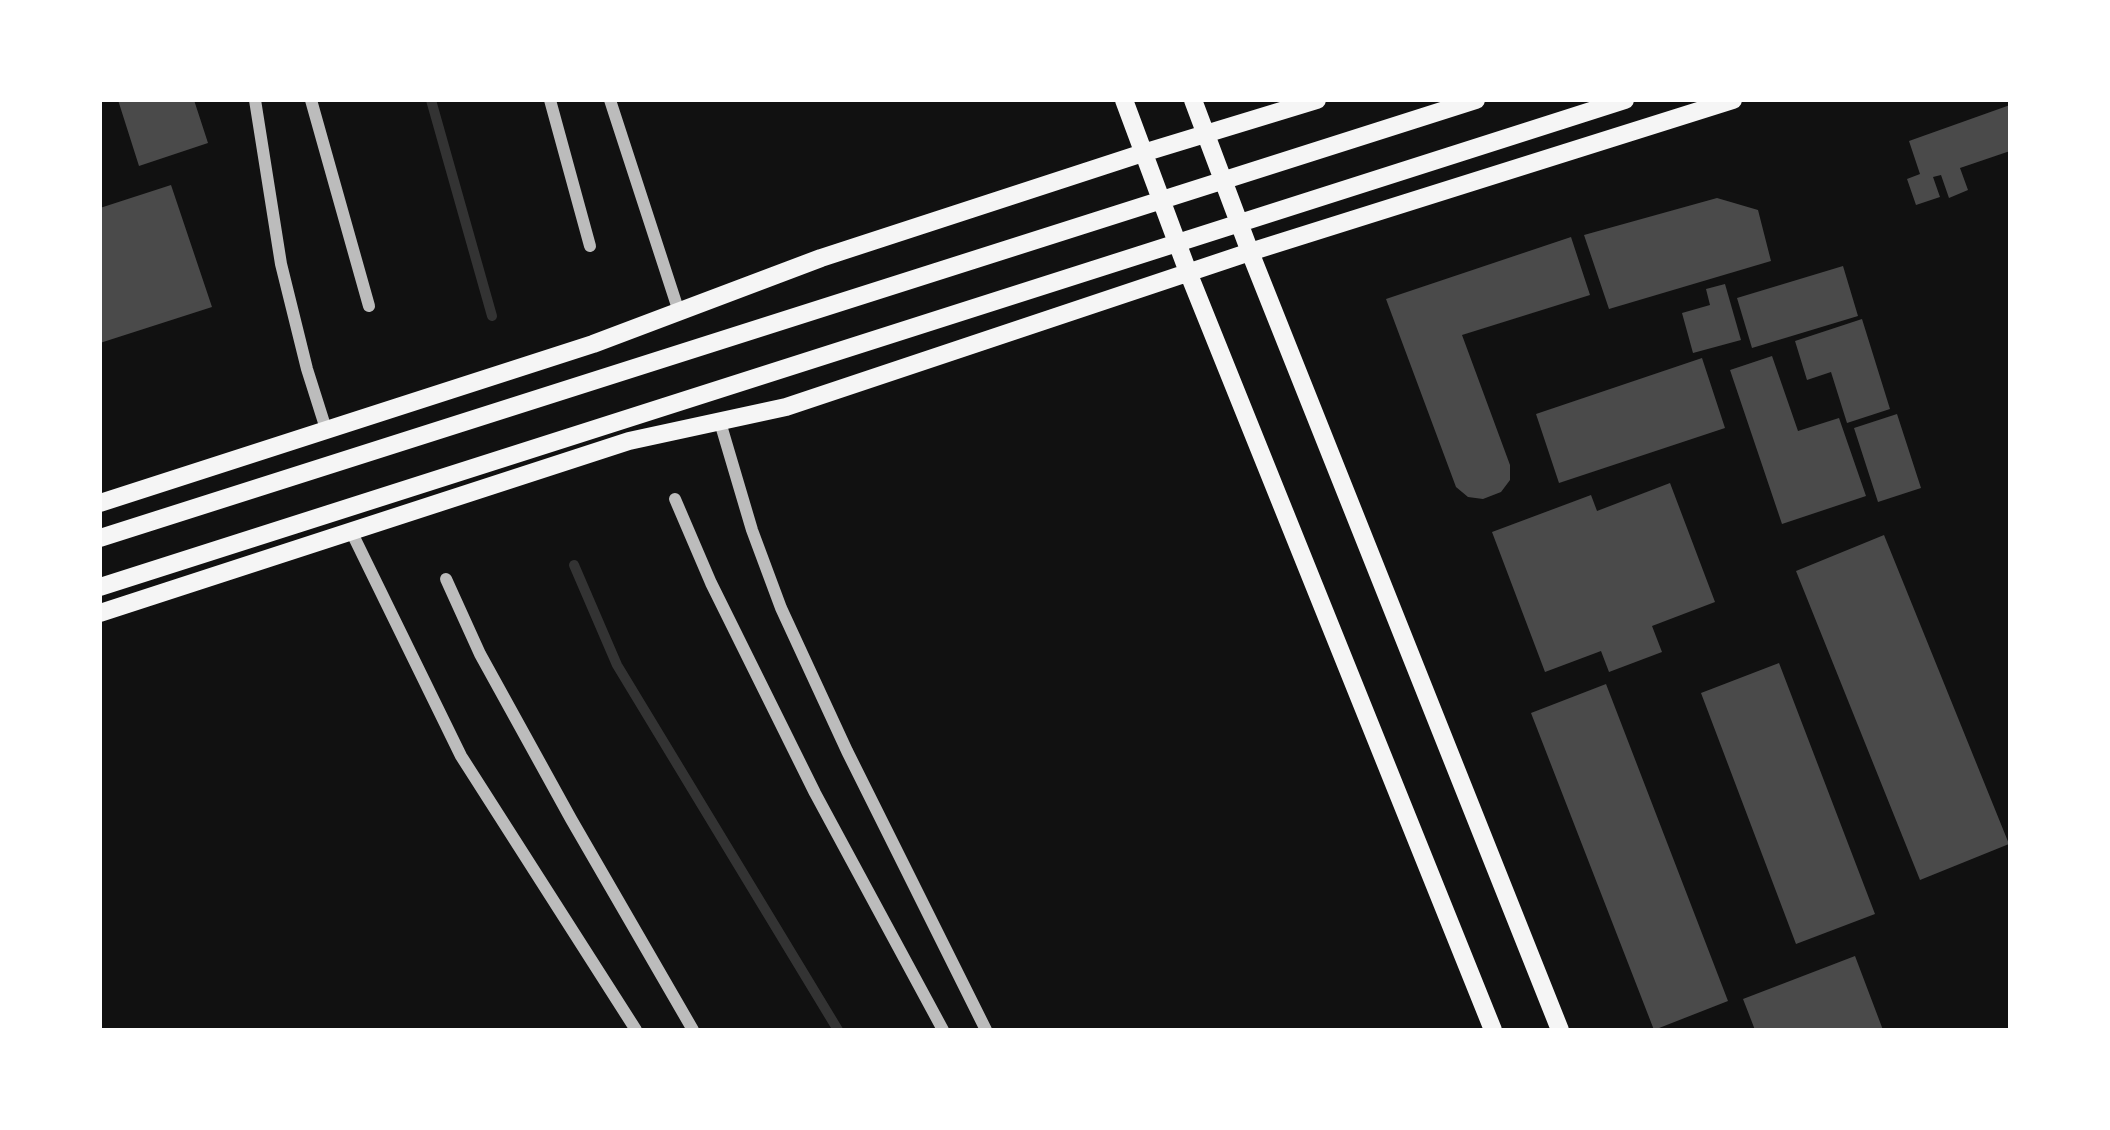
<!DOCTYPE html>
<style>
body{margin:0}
#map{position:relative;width:2110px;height:1130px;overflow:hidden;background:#111;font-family:Jost,sans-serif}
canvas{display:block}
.frame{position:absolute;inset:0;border:102px solid #fff;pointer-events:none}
</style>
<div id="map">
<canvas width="2110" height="1130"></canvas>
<div class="frame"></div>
</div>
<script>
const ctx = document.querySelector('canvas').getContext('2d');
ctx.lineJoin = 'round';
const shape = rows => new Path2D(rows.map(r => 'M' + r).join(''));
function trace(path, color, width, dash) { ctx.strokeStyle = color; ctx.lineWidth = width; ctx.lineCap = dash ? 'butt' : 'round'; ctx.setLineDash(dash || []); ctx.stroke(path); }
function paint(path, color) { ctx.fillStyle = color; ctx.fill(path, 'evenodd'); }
trace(shape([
 [431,100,492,316],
 [574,565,617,665,838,1030]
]), '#333', 10);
paint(shape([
 [118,100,194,100,208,143,139,166],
 [2010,105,2010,151,1960,168,1968,190,1949,198,1941,175,1933,177,1940,197,1916,205,1907,179,1920,174,1909,141],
 [171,185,212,307,100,343,100,208],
 [1717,198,1758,210,1771,261,1609,309,1584,235],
 [1571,237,1590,295,1462,335,1510,465,1510,480,1501,492,1483,499,1468,497,1456,487,1386,299],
 [1843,266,1858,316,1752,348,1737,298],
 [1725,284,1741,340,1693,353,1682,313,1710,305,1706,289],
 [1862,319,1890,409,1847,423,1831,372,1807,380,1795,341],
 [1772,356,1798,431,1839,418,1866,496,1782,524,1730,370],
 [1702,358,1725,428,1559,483,1536,414],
 [1897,414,1921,488,1878,502,1854,428],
 [1670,483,1715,602,1652,626,1662,652,1609,672,1601,651,1545,672,1492,532,1591,495,1597,511],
 [1884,535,2009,844,1920,880,1796,571],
 [1779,663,1875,914,1796,944,1701,693],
 [1606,684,1728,1001,1654,1030,1531,713],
 [1855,956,1883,1030,1755,1030,1743,999]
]), '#4a4a4a');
trace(shape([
 [255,100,281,264,307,369,326,429],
 [311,100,369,306],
 [550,100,590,246],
 [610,100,679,312],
 [720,422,752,530,781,608,847,751,986,1030],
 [675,499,711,583,815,793,943,1030],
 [351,531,461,756,636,1030],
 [446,579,480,654,571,819,693,1030]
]), '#bcbcbc', 12);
trace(shape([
 [1124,100,1188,272,1493,1030],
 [1193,100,1250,252,1560,1030],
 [100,503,593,344,821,258,1143,153,1317,100],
 [100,538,1476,100],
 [100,587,1625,100],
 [100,613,629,441,786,407,1250,252,1733,100]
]), '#f5f5f5', 18);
</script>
